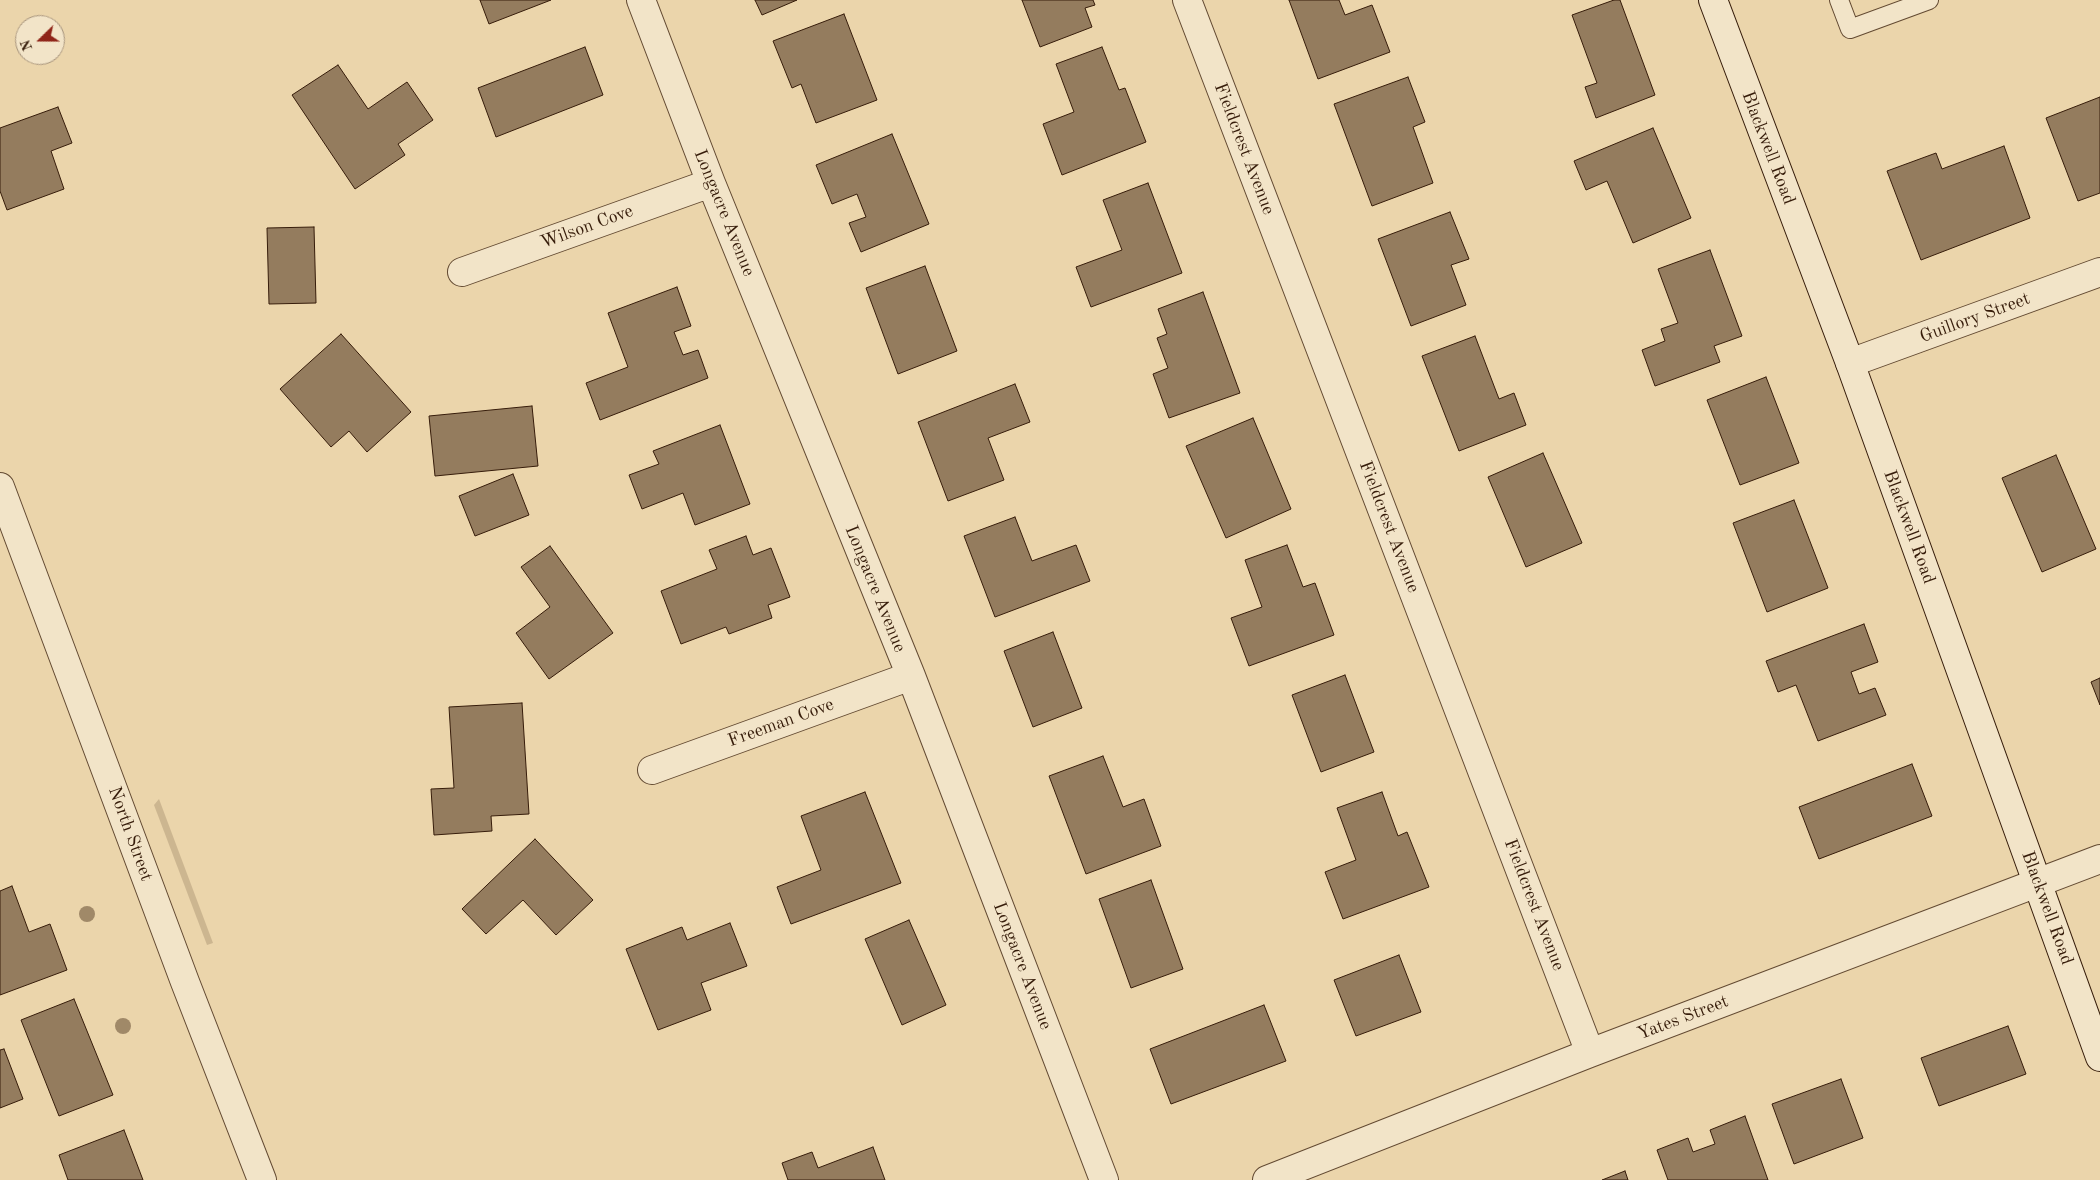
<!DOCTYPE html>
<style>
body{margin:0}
#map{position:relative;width:2100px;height:1180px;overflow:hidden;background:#ebd5ab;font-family:"Old Standard TT",serif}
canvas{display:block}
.north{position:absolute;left:15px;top:15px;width:50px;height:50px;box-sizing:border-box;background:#f2e4c8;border:1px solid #a7947c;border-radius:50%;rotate:248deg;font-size:14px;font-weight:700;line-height:20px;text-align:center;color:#361c0a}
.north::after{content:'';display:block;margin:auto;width:18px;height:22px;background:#8f2418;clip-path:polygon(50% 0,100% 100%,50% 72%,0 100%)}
</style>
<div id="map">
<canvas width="2100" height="1180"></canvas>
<div class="north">N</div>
</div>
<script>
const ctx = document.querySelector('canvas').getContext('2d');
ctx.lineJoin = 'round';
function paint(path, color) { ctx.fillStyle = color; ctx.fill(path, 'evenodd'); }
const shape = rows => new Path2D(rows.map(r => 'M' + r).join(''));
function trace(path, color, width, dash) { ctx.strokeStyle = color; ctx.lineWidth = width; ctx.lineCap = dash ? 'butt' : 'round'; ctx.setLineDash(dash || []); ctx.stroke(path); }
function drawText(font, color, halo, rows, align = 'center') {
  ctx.font = font + ' "Old Standard TT",serif'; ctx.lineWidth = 5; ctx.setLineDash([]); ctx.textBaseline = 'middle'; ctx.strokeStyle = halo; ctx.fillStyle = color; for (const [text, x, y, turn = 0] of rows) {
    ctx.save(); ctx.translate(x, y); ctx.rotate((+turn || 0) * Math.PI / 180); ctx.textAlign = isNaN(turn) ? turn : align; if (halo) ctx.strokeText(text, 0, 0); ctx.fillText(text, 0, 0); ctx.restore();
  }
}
paint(shape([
 [159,799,213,943,207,945,154,805]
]), '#ccb690');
const building = shape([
 [480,0,551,0,489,24,480,0],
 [755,0,797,0,762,15,755,0],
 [1022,0,1093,0,1095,5,1085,8,1092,27,1040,47,1022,0],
 [1289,0,1339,0,1345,15,1372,5,1390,52,1318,79,1289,0],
 [1614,0,1620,0,1655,95,1596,118,1585,87,1597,83,1572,15,1614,0],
 [844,14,877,100,816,123,801,84,792,88,773,41,844,14],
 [585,47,603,95,496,137,478,88,585,47],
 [1102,47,1119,90,1125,88,1146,142,1062,175,1043,124,1074,112,1056,64,1102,47],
 [338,65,368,109,407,82,433,120,398,144,405,155,355,189,292,95,338,65],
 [1408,77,1425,122,1413,127,1433,183,1372,206,1334,104,1408,77],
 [2100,97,2100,193,2078,201,2046,118,2100,97],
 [58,107,72,143,51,151,64,189,7,210,0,191,0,128,58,107],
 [1653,128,1691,218,1633,243,1607,181,1586,190,1574,161,1653,128],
 [892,134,929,224,861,252,849,223,866,217,857,194,832,204,816,165,892,134],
 [2004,146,2030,218,1921,260,1887,171,1936,153,1942,169,2004,146],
 [1148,183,1182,273,1091,307,1076,267,1122,250,1103,200,1148,183],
 [1450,212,1469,259,1451,265,1466,305,1411,326,1378,239,1450,212],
 [314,227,316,303,269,304,267,228,314,227],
 [1710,250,1742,336,1714,346,1720,362,1655,386,1642,350,1665,341,1661,329,1678,323,1658,269,1710,250],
 [925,266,957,351,898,374,866,288,925,266],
 [677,287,691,326,674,332,683,355,698,350,708,378,600,420,586,383,628,367,608,313,677,287],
 [1203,292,1240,393,1169,418,1153,374,1168,368,1157,338,1167,334,1158,309,1203,292],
 [341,334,411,412,367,452,349,431,331,447,280,389,341,334],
 [1475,336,1499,399,1514,393,1526,425,1459,451,1422,356,1475,336],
 [1766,377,1799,463,1740,485,1707,400,1766,377],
 [1015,384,1030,422,988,438,1004,480,948,501,918,422,1015,384],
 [532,406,538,466,435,476,429,416,532,406],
 [1253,418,1291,509,1226,538,1186,446,1253,418],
 [720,425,750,504,695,525,683,493,642,509,629,475,659,464,653,451,720,425],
 [1543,453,1582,543,1526,567,1488,477,1543,453],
 [2056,455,2096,549,2042,572,2002,478,2056,455],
 [513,474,529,515,475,536,459,496,513,474],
 [1794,500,1828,588,1767,612,1733,523,1794,500],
 [1015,517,1032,561,1076,545,1090,581,995,617,964,536,1015,517],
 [746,536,753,555,771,548,790,597,768,605,772,618,729,634,726,627,681,644,661,591,717,569,709,550,746,536],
 [1287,545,1303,587,1315,583,1334,635,1249,666,1231,618,1262,607,1245,560,1287,545],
 [550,546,613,633,549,679,516,633,550,607,521,567,550,546],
 [1864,624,1878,662,1851,672,1859,694,1875,688,1886,715,1818,741,1796,685,1778,692,1766,661,1864,624],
 [1053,632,1082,708,1033,727,1004,651,1053,632],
 [1345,675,1374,752,1321,772,1292,695,1345,675],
 [2100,678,2100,705,2091,682,2100,678],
 [522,703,529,814,491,816,492,831,434,835,431,789,454,788,449,707,522,703],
 [1103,756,1123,807,1144,799,1161,846,1086,874,1049,776,1103,756],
 [1912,764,1932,816,1819,859,1799,807,1912,764],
 [865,792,901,883,791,924,777,887,821,870,801,816,865,792],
 [1382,792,1398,836,1407,832,1429,887,1343,919,1325,872,1356,860,1337,808,1382,792],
 [535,839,593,900,556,935,523,900,486,934,462,909,535,839],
 [1151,880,1183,969,1131,988,1099,899,1151,880],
 [12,886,29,932,50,924,67,970,0,995,0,891,12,886],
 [909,920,946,1005,902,1025,865,939,909,920],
 [730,923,747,966,701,983,711,1010,658,1030,626,949,682,927,687,940,730,923],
 [1399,955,1421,1012,1356,1036,1334,980,1399,955],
 [74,999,113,1095,59,1116,21,1020,74,999],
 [1264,1005,1286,1061,1171,1104,1150,1049,1264,1005],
 [2008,1026,2026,1074,1939,1106,1921,1058,2008,1026],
 [4,1049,23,1099,0,1108,0,1050,4,1049],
 [1841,1079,1863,1138,1794,1164,1772,1104,1841,1079],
 [1745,1116,1768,1180,1668,1180,1657,1150,1688,1138,1693,1152,1715,1144,1710,1130,1745,1116],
 [124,1130,143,1180,68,1180,59,1155,124,1130],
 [873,1147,885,1180,788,1180,782,1163,812,1152,818,1168,873,1147],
 [1625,1171,1628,1180,1602,1180,1625,1171]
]);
paint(building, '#947c5e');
trace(building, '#361c0a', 1);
const lane = shape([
 [1839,0,1850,29,1929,0]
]);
const street = shape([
 [641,0,711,183,911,676,1104,1180],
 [1187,0,1590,1053],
 [462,272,711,183],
 [1850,363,2100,272],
 [0,487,185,982,262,1180],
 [652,770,911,676],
 [1267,1180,1590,1053,2100,859]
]);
const secondary = shape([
 [1713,0,1850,363,2100,1057]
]);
trace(lane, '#634a32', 20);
trace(street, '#634a32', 30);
trace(secondary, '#361c0a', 30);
trace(lane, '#f2e4c8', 18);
trace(street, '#f2e4c8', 28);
trace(secondary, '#f2e4c8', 28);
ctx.fillStyle = '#a08968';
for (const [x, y] of [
 [87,914],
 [123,1026]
]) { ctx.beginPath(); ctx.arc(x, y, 8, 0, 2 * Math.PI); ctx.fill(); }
drawText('18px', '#361c0a', '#f2e4c8', [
 ["Blackwell Road",1768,148,69],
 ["Fieldcrest Avenue",1244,149,69],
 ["Longacre Avenue",724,213,68],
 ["Wilson Cove",587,227,-20],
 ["Guillory Street",1975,318,-20],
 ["Fieldcrest Avenue",1389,527,69],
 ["Blackwell Road",1909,527,70],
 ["Longacre Avenue",875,589,68],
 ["Freeman Cove",781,723,-20],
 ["North Street",130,834,70],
 ["Fieldcrest Avenue",1534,905,69],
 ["Blackwell Road",2047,908,70],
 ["Longacre Avenue",1022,966,69],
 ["Yates Street",1683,1018,-21]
]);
</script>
